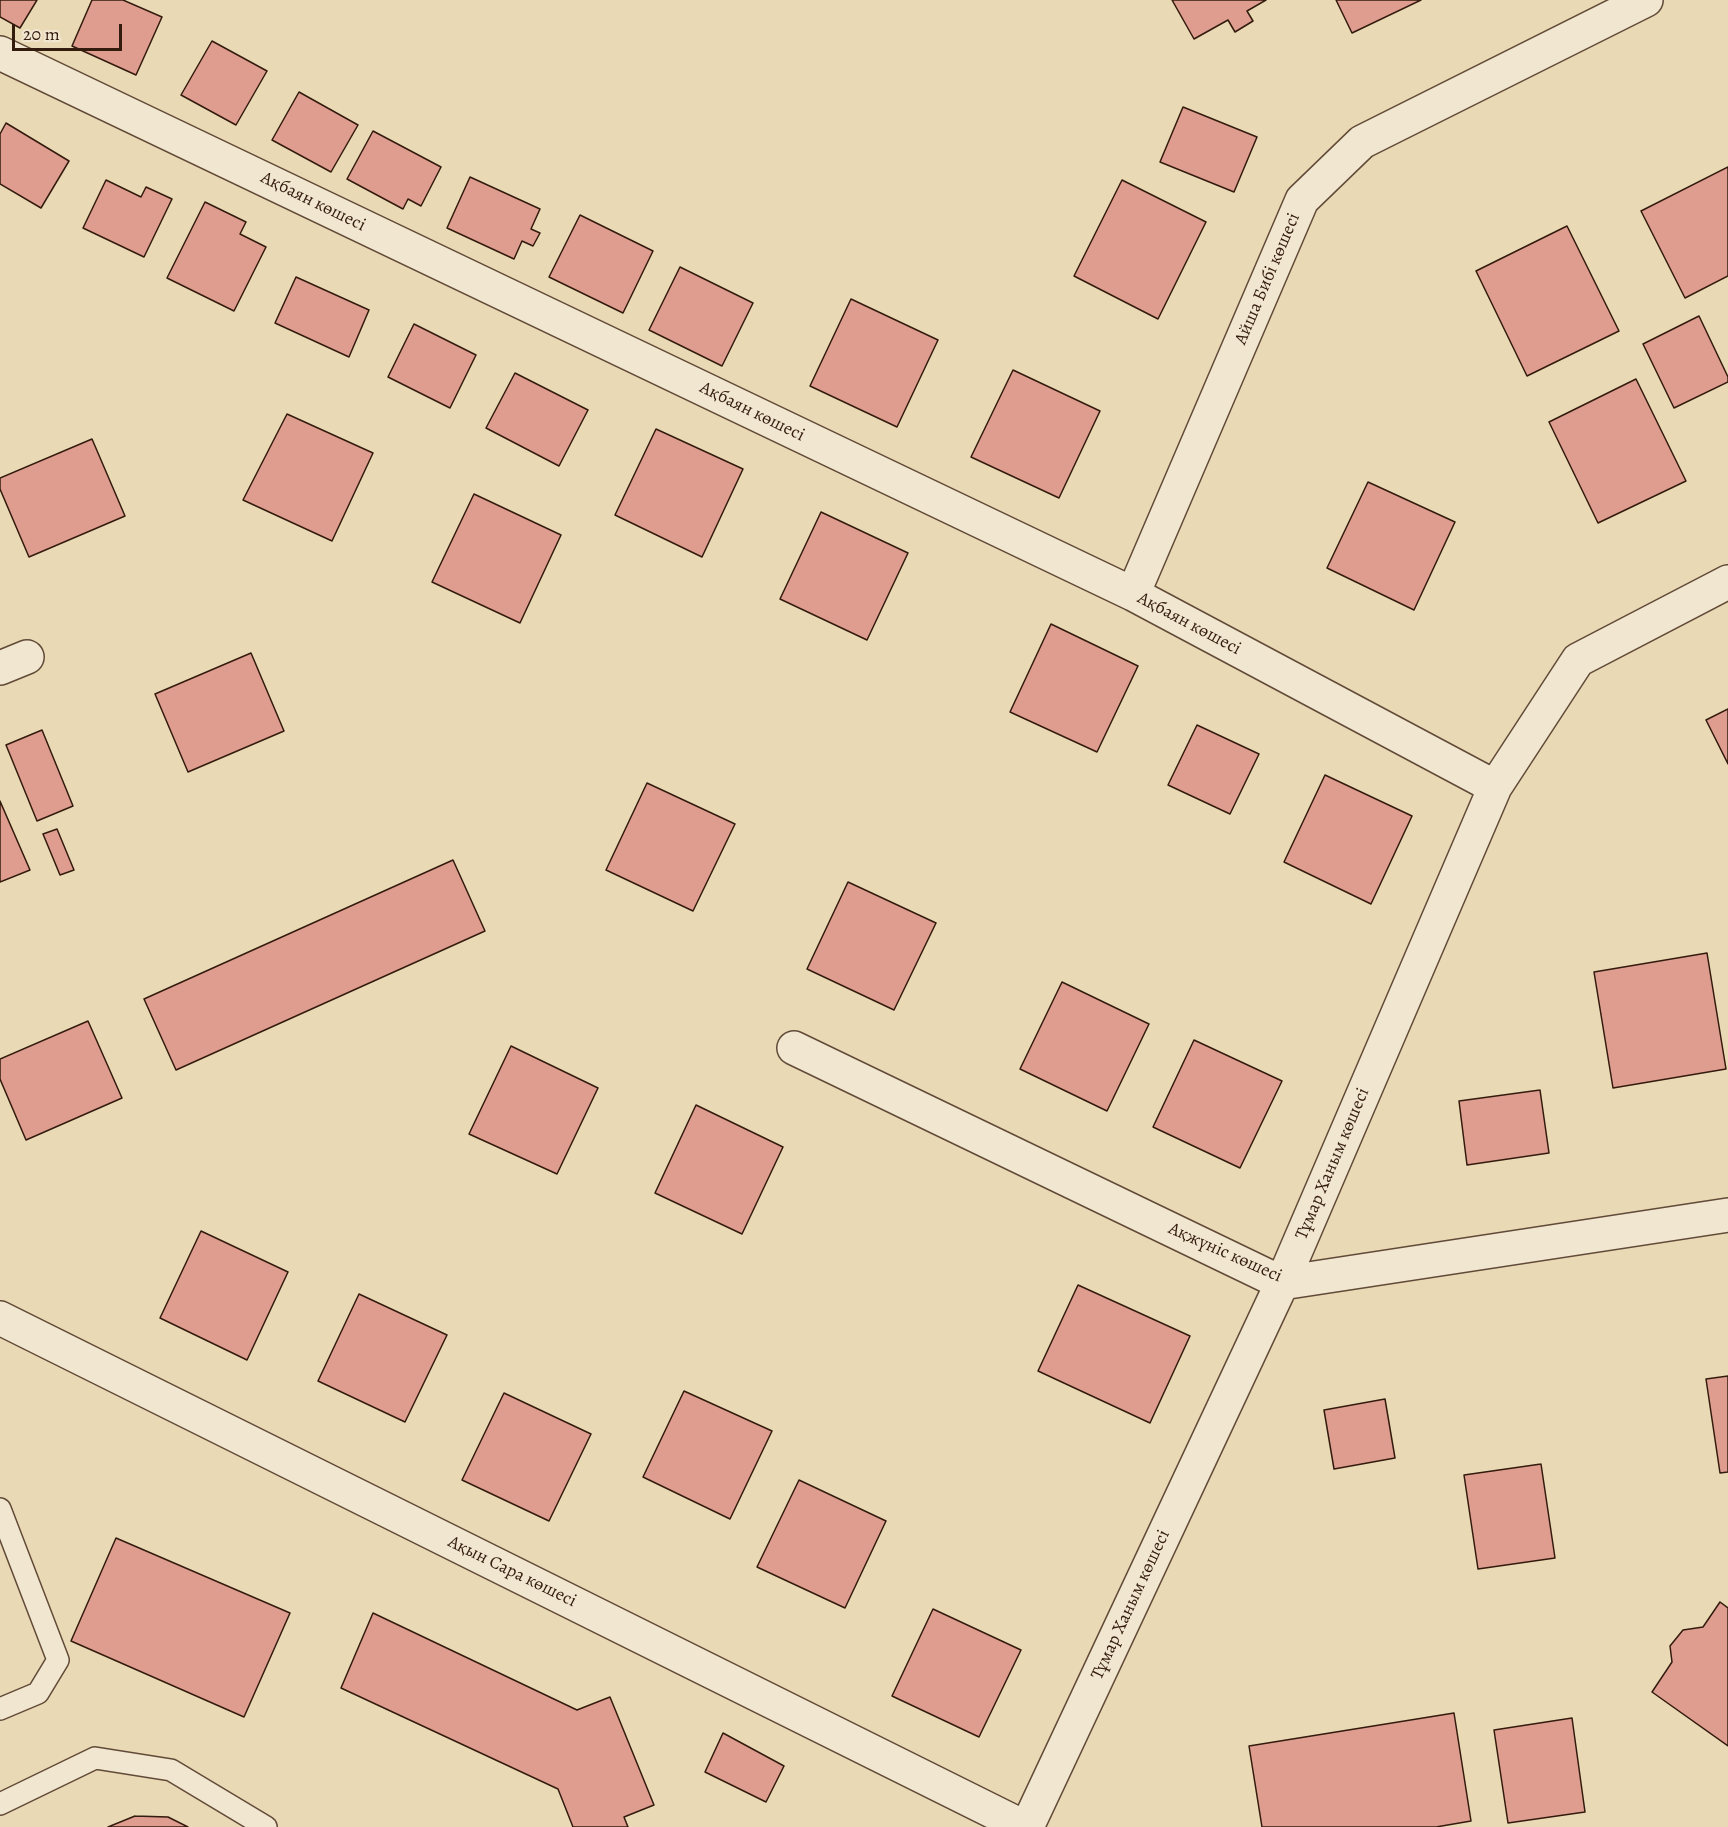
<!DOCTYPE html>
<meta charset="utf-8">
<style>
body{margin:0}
#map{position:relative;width:1728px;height:1827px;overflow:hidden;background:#ead9b5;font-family:Alegreya,serif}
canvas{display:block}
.scale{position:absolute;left:12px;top:24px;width:110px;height:27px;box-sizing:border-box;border:3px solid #331b0e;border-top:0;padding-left:8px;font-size:18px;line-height:21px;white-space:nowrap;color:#331b0e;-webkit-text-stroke:4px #f1e6cf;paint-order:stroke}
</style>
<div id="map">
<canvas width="1728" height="1827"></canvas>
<div class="scale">20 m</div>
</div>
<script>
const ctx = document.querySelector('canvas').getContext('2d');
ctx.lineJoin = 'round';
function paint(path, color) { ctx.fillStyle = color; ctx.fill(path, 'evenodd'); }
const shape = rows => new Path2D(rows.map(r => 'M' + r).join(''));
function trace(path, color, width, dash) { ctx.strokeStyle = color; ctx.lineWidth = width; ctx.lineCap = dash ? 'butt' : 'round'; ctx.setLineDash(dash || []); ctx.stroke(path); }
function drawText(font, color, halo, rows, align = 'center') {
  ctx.font = font + ' Alegreya,serif'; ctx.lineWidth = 5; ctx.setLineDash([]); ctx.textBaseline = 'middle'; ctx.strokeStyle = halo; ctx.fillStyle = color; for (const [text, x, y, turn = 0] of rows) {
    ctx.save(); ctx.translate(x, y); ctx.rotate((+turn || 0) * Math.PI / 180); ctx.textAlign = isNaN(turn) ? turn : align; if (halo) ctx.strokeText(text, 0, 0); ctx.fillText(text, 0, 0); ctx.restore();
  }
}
const building = shape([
 [0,0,37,0,20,28,0,17,0,0],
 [92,0,123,0,162,17,136,75,72,46,92,0],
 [1172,0,1266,0,1247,11,1253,21,1235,32,1228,20,1194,39,1172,0],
 [1336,0,1421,0,1352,33,1336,0],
 [212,41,267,71,236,125,181,95,212,41],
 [299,92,358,125,331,172,272,140,299,92],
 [1183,107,1257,137,1234,192,1160,162,1183,107],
 [6,123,69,161,41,208,0,184,0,134,6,123],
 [373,131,441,167,421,206,408,199,403,209,347,179,373,131],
 [1728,167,1728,276,1685,298,1641,211,1728,167],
 [470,177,540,209,531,229,540,233,533,246,522,241,514,259,447,228,470,177],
 [106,180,141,197,146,187,172,199,144,257,83,228,106,180],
 [1122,180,1206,222,1158,319,1074,276,1122,180],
 [205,202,246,222,240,234,266,247,234,311,167,278,205,202],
 [580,215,653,251,623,313,549,277,580,215],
 [1567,226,1619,331,1527,376,1476,271,1567,226],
 [680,267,753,303,722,366,649,330,680,267],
 [296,277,369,310,349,357,275,323,296,277],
 [851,299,938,340,897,427,810,386,851,299],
 [1699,316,1728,377,1728,382,1674,408,1643,344,1699,316],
 [414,324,476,355,450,408,388,377,414,324],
 [1013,370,1100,411,1059,498,971,457,1013,370],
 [515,373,588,410,559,466,486,428,515,373],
 [1636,379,1686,481,1598,523,1549,422,1636,379],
 [287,414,373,453,332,541,243,500,287,414],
 [656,429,743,469,702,557,615,515,656,429],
 [92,439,125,516,29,557,0,489,0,478,92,439],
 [1368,482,1455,522,1414,610,1327,568,1368,482],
 [474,494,561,535,520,623,432,582,474,494],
 [821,512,908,553,867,640,780,599,821,512],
 [1051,624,1138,666,1097,752,1010,712,1051,624],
 [251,653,284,731,188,772,155,694,251,653],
 [1728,709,1728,764,1706,720,1728,709],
 [1197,725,1259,754,1230,814,1168,785,1197,725],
 [42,730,73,806,37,821,6,745,42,730],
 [1325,775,1412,816,1371,904,1284,862,1325,775],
 [647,783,735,824,693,911,606,870,647,783],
 [0,801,30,870,0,882,0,801],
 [57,829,74,870,60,875,43,834,57,829],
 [453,860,485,931,176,1070,144,999,453,860],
 [848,882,936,923,894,1010,807,969,848,882],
 [1707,953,1726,1069,1613,1088,1594,972,1707,953],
 [1062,982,1149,1024,1107,1111,1020,1069,1062,982],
 [88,1021,122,1098,26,1140,0,1079,0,1059,88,1021],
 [1194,1040,1282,1081,1240,1168,1153,1127,1194,1040],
 [511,1046,598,1088,557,1174,469,1134,511,1046],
 [1540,1090,1549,1153,1467,1165,1459,1101,1540,1090],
 [696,1105,783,1147,742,1234,655,1193,696,1105],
 [201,1231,288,1272,247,1360,160,1318,201,1231],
 [1078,1285,1190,1336,1150,1423,1038,1371,1078,1285],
 [359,1294,447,1335,405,1422,318,1381,359,1294],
 [1728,1376,1728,1472,1720,1473,1706,1379,1728,1376],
 [684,1391,772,1431,730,1519,643,1477,684,1391],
 [504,1393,591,1434,549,1521,462,1480,504,1393],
 [1385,1399,1395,1458,1334,1469,1324,1410,1385,1399],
 [1541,1464,1555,1558,1478,1569,1464,1475,1541,1464],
 [799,1480,886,1521,845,1608,757,1567,799,1480],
 [116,1538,290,1613,244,1717,71,1641,116,1538],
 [1720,1602,1728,1608,1728,1746,1652,1692,1672,1662,1670,1646,1683,1630,1703,1627,1720,1602],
 [933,1609,1021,1650,979,1737,892,1696,933,1609],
 [373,1613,577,1710,610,1697,654,1805,624,1817,628,1827,573,1827,558,1789,341,1688,373,1613],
 [1454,1713,1471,1821,1436,1827,1262,1827,1249,1746,1454,1713],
 [1572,1718,1585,1812,1508,1823,1494,1730,1572,1718],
 [723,1733,784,1766,766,1802,705,1772,723,1733],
 [135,1816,168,1817,188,1827,108,1827,135,1816]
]);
paint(building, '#df9d8f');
trace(building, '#331b0e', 1.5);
const service = shape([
 [0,1509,58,1660,38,1693,0,1709],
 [0,1804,95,1758,171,1770,266,1827]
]);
const minor = shape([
 [0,53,1133,594,1495,787],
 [1133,594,1302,200,1362,142,1646,0],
 [0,668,27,657],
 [794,1048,1282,1283,1728,1215],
 [0,1318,1024,1827],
 [1027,1827,1282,1283,1495,787,1578,660,1728,582]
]);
trace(service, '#614a38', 24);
trace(minor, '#614a38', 36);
trace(service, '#f1e6cf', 21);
trace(minor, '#f1e6cf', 33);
drawText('18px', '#331b0e', '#f1e6cf', [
 ["Ақбаян көшесі",313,202,26],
 ["Айша Бибі көшесі",1268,279,-67],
 ["Ақбаян көшесі",752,412,26],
 ["Ақбаян көшесі",1189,624,28],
 ["Тұмар Ханым көшесі",1333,1164,-67],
 ["Ақжүніс көшесі",1225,1253,24],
 ["Ақын Сара көшесі",512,1572,26],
 ["Тұмар Ханым көшесі",1131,1605,-65]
]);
</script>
